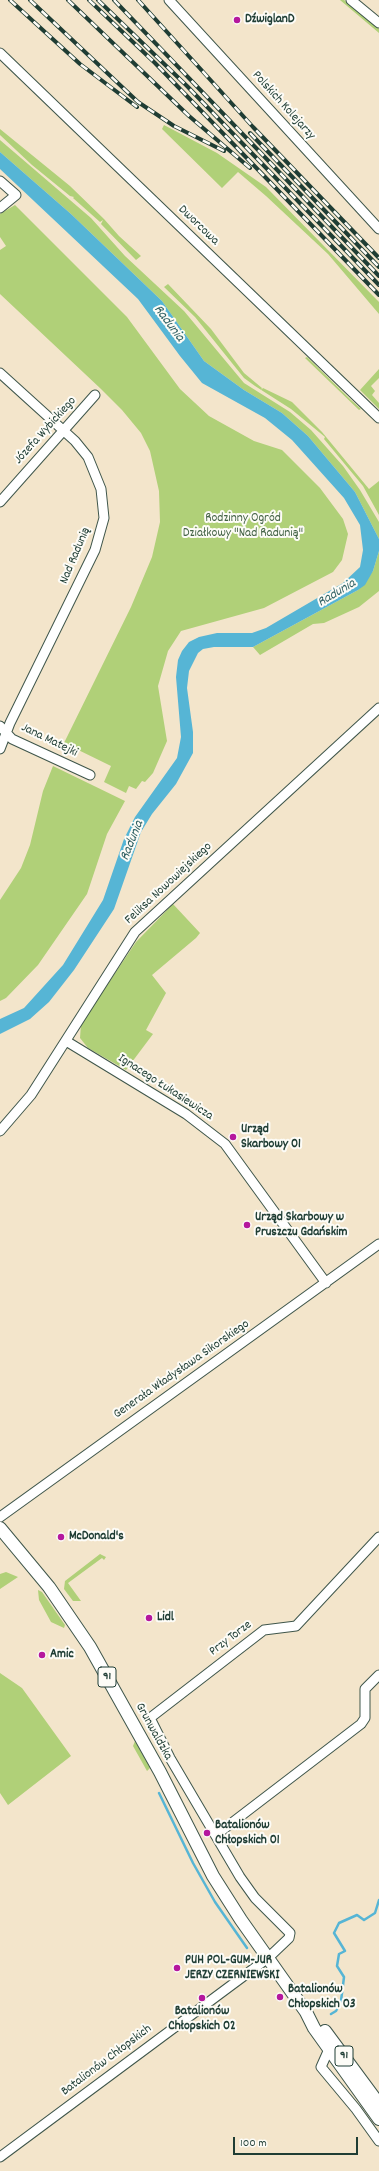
<!DOCTYPE html>
<meta charset="utf-8">
<style>
body{margin:0}
#map{position:relative;width:379px;height:2171px;overflow:hidden;background:#f3e5cb;font-family:Dekko,sans-serif}
canvas{display:block}
.scale{position:absolute;left:233px;top:2137px;width:125px;height:18px;box-sizing:border-box;border:2px solid #1f3d34;border-top:0;padding-left:5px;font-size:12px;line-height:14px;white-space:nowrap;color:#1f3d34;-webkit-text-stroke:3px #fdfcf7;paint-order:stroke}
</style>
<div id="map">
<canvas width="379" height="2171"></canvas>
<div class="scale">100 m</div>
</div>
<script>
const ctx = document.querySelector('canvas').getContext('2d');
ctx.lineJoin = 'round';
function paint(path, color) { ctx.fillStyle = color; ctx.fill(path, 'evenodd'); }
const shape = rows => new Path2D(rows.map(r => 'M' + r).join(''));
function trace(path, color, width, dash) { ctx.strokeStyle = color; ctx.lineWidth = width; ctx.lineCap = dash ? 'butt' : 'round'; ctx.setLineDash(dash || []); ctx.stroke(path); }
function drawText(font, color, halo, rows, align = 'center') {
  ctx.font = font + ' Dekko,sans-serif'; ctx.lineWidth = 4; ctx.setLineDash([]); ctx.textBaseline = 'middle'; ctx.strokeStyle = halo; ctx.fillStyle = color; for (const [text, x, y, turn = 0] of rows) {
    ctx.save(); ctx.translate(x, y); ctx.rotate((+turn || 0) * Math.PI / 180); ctx.textAlign = isNaN(turn) ? turn : align; if (halo) ctx.strokeText(text, 0, 0); ctx.fillText(text, 0, 0); ctx.restore();
  }
}
paint(shape([
 [340,0,344,0,357,9,379,29,379,33],
 [164,125,217,153,266,187,379,302,379,314,328,254,266,196,238,172,222,188,162,129],
 [0,129,70,186,104,219,119,236,141,256,136,260,101,224,103,220,100,222,73,198,74,197,70,196,32,165,0,135],
 [0,140,91,218,125,256,184,311,244,383,290,412,311,430,343,466,360,490,379,522,379,539,355,492,308,436,282,413,244,390,204,361,162,301,71,214,0,152],
 [15,205,127,317,180,389,209,416,254,441,282,450,320,488,343,519,348,534,342,560,333,572,264,608,181,631,168,651,158,686,167,741,153,773,145,782,142,781,136,789,129,786,126,793,104,782,111,766,64,743,131,607,152,557,160,522,159,491,150,451,141,433,122,410,101,389,0,294,0,250,6,246,0,237,0,214],
 [168,284,211,329,244,373,262,388,261,390,263,388,292,402,322,432,369,489,379,481,379,515,363,486,324,439,325,437,291,409,255,386,244,378,195,317,164,287],
 [307,357,350,399,361,409,359,410,305,358],
 [379,369,379,378,371,386,375,391,372,395,379,403,379,409,360,390],
 [379,551,379,591,359,607,324,623,313,624,260,655,253,647,358,590,373,571],
 [53,766,125,801,107,834,87,894,38,965,6,998,0,1001,0,900,21,868,30,845,43,791],
 [173,904,200,933,196,938,152,975,166,993,146,1030,153,1034,126,1070,88,1048,80,1038,81,1024,136,942],
 [100,1554,106,1557,104,1560,102,1558,68,1583,81,1601,73,1601,64,1589,65,1581],
 [6,1572,18,1577,0,1589,0,1574],
 [38,1590,42,1592,65,1625,64,1628,51,1622,39,1600],
 [0,1673,22,1688,71,1756,8,1805,0,1793],
 [135,1741,150,1768,147,1771,133,1746]
]), '#b0d078');
paint(shape([
 [0,152,71,214,162,301,204,361,244,390,282,413,308,436,355,492,379,539,379,551,373,571,365,585,358,590,253,647,214,647,203,649,198,653,189,671,187,688,193,732,193,753,176,784,152,814,141,832,114,909,74,970,49,1002,30,1019,0,1034,0,1019,24,1008,63,965,103,900,124,839,135,817,177,758,181,737,176,677,178,660,182,651,189,642,199,637,217,633,252,633,266,628,343,583,360,567,363,550,360,525,344,498,292,440,265,418,202,383,180,356,138,299,0,169]
]), '#56b5d5');
trace(shape([
 [159,1793,193,1863,215,1902,247,1948],
 [331,2014,336,2011,341,2001,344,1977,337,1966,339,1954,345,1951,334,1933,339,1923,357,1915,364,1920,375,1913,379,1900]
]), '#56b5d5', 2.5);
const minor = shape([
 [169,0,379,229],
 [351,0,379,23],
 [0,53,379,418],
 [0,181,16,195,0,208],
 [0,373,75,441,88,457,101,489,104,518,95,550,10,723,0,749],
 [0,502,95,395],
 [0,726,12,739,90,775],
 [66,1041,186,1114,225,1144,326,1283],
 [0,1131,31,1095,135,932,379,708],
 [0,1517,379,1244],
 [216,1835,361,1724,365,1718,365,1689,379,1675],
 [329,2049,321,2067,356,2109,379,2141],
 [0,2157,268,1958,289,1938,290,1933,255,1898,240,1877,170,1758,150,1718,264,1630,296,1626,379,1537]
]);
const major = shape([
 [0,1528,49,1587,90,1647,160,1772,213,1876,241,1920,306,2012,314,2028,379,2119],
 [325,2031,379,2104]
]);
trace(minor, '#3f564b', 11);
trace(major, '#3f564b', 14);
trace(minor, '#fff', 9);
trace(major, '#fff', 12);
const rail = shape([
 [10,0,80,64,137,107],
 [30,0,138,102,174,126,224,151],
 [68,0,189,116,250,168],
 [89,0,155,63,379,295],
 [98,0,187,86,379,285],
 [114,0,379,276],
 [138,0,253,127,379,258],
 [250,133,379,267]
]);
trace(rail, '#1f3d34', 4);
trace(rail, '#fdfcf7', 2.5, [8]);
for (const [x, y, r, color] of [
 [237,20,4,"#b5179e"],
 [233,1137,4,"#b5179e"],
 [247,1225,4,"#b5179e"],
 [61,1537,4,"#b5179e"],
 [149,1618,4,"#b5179e"],
 [42,1655,4,"#b5179e"],
 [207,1833,4,"#b5179e"],
 [177,1968,4,"#b5179e"],
 [280,1997,4,"#b5179e"],
 [202,1998,4,"#b5179e"]
]) { const dot = new Path2D(); dot.arc(x, y, r, 0, 2 * Math.PI); ctx.fillStyle = color; ctx.fill(dot); trace(dot, '#fdfcf7', 1.5); }
for (const [x, y, w] of [
 [107,1677,18],
 [344,2056,18]
]) { const box = new Path2D(); box.roundRect(x - w / 2, y - 10, w, 20, 3); ctx.fillStyle = '#fdfcf7'; ctx.fill(box); trace(box, '#1f3d34', 1); }
drawText('bold 12px', '#1f3d34', null, [
 ["91",107,1677],
 ["91",344,2056]
]);
drawText('bold 13px', '#1f3d34', '#fdfcf7', [
 ["DźwiglanD",245,20],
 ["Urząd",241,1130],
 ["Skarbowy 01",241,1145],
 ["Urząd Skarbowy w",255,1218],
 ["Pruszczu Gdańskim",255,1233],
 ["McDonald's",69,1537],
 ["Lidl",157,1618],
 ["Amic",50,1655],
 ["Batalionów",215,1826],
 ["Chłopskich 01",215,1841],
 ["PUH POL-GUM-JUR",185,1961],
 ["JERZY CZERNIEWSKI",185,1976],
 ["Batalionów",288,1990],
 ["Chłopskich 03",288,2005],
 ["Batalionów",202,2012,"center"],
 ["Chłopskich 02",202,2027,"center"]
], 'left');
drawText('13px', '#1f3d34', '#fdfcf7', [
 ["Polskich Kolejarzy",283,106,48],
 ["Dworcowa",198,226,44],
 ["Józefa Wybickiego",46,431,-48],
 ["Nad Radunią",76,556,-67],
 ["Jana Matejki",49,741,26],
 ["Feliksa Nowowiejskiego",169,884,-43],
 ["Ignacego Łukasiewicza",165,1088,33],
 ["Generała Władysława Sikorskiego",182,1370,-35],
 ["Przy Torze",231,1639,-37],
 ["Grunwaldzka",153,1732,61],
 ["Batalionów Chłopskich",107,2061,-37]
]);
drawText('13px', '#436245', '#fdfcf7', [
 ["Rodzinny Ogród",243,519],
 ["Działkowy \"Nad Radunią\"",243,534]
]);
drawText('italic 14px', '#306164', '#fdfcf7', [
 ["Radunia",168,324,53],
 ["Radunia",337,594,-31],
 ["Radunia",133,841,-68]
]);
</script>
